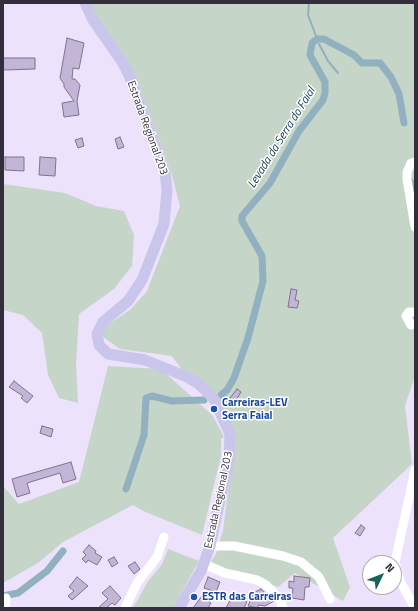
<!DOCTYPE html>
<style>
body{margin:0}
#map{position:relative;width:418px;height:611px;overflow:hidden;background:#ede2fc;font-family:"Titillium Web",sans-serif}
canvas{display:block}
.frame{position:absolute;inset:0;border:4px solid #332e3b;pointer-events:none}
.north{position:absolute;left:362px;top:555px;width:40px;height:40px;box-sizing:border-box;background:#fff;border:1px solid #adabb1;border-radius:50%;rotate:47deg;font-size:11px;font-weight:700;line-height:16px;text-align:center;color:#332e3b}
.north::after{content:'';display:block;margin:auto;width:14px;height:18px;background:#176259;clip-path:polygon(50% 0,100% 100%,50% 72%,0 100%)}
</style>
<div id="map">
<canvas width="418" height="611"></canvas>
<div class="frame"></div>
<div class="north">N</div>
</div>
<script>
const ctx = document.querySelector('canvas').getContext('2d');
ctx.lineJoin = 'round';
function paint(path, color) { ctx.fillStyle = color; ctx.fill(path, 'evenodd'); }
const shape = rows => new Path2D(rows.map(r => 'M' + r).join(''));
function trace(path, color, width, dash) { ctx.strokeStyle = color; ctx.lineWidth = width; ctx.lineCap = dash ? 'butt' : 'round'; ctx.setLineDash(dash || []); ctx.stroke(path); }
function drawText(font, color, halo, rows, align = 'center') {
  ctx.font = font + ' "Titillium Web",sans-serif'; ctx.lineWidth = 3; ctx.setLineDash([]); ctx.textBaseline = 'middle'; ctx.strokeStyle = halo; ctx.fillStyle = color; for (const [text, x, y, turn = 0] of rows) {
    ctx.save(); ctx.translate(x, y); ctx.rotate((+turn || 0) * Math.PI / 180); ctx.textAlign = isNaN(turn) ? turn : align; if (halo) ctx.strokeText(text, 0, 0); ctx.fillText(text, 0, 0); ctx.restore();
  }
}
paint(shape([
 [91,3,415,3,415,376,405,406,412,464,333,538,350,587,343,601,295,573,278,587,209,565,216,554,223,530,235,439,214,398,187,377,172,356,120,349,103,337,102,332,106,326,131,309,147,291,180,206,171,172,134,73,93,14],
 [3,184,65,193,96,206,124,211,134,235,132,266,114,289,79,314,76,364,78,403,59,398,48,375,42,333,23,315,3,310],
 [108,366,161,369,213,416,224,437,221,439,221,456,202,535,143,511,133,505,63,542,38,563,3,583,3,486,19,504,79,482],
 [168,549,199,561,173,608,133,608,147,583,162,564]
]), '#c5d5c8');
trace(shape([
 [309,3,308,15,316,36],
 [319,44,328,61,338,73]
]), '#91b0c0', 2);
trace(shape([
 [410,181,415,189],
 [221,395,227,390,234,378,248,338,263,281,262,256,242,221,242,216,270,183,299,131,323,100,325,93,325,82,310,55,312,43,317,39,324,39,354,55,362,63,380,63,391,77,399,94,404,123],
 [126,489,144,435,146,398,152,396,172,401,204,400],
 [3,596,18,593,47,571,63,551]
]), '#91b0c0', 7);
const building = shape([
 [67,38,84,43,79,69,73,68,72,79,75,79,80,85,77,101,79,115,64,117,62,103,74,101,64,87,64,84,60,78,67,38],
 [3,58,35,58,35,69,3,70,3,58],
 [120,137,124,147,118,149,115,139,120,137],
 [82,138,84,146,78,148,75,140,82,138],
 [5,157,24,157,24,171,5,170,5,157],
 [40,157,56,158,55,176,39,175,40,157],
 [291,289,297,290,295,300,299,301,297,308,288,307,291,289],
 [14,381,33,396,27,403,21,398,23,396,9,387,14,381],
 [237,389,241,392,235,402,230,398,237,389],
 [42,426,53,429,51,437,40,433,42,426],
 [71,462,76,479,63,483,60,473,27,483,30,493,17,497,12,479,71,462],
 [361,525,365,528,360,536,355,533,361,525],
 [89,545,96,551,95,553,102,557,97,565,88,560,86,563,82,559,86,555,83,552,89,545],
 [114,557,118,563,112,567,108,560,114,557],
 [135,562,140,569,134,574,128,566,135,562],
 [294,576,310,578,309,587,305,587,304,600,292,598,293,588,289,588,289,581,294,582,294,576],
 [77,577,88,586,72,600,68,596,74,591,69,587,77,577],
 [208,577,220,582,216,592,204,588,208,577],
 [110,586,121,598,115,605,112,603,106,608,98,608,108,599,102,593,110,586],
 [261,589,274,601,265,606,259,605,257,608,248,606,252,596,256,594,255,592,261,589],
 [233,595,247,602,244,608,226,608,233,595],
 [202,596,211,603,208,608,193,608,202,596]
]);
paint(building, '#c2b5d5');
trace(building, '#7f7390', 1);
trace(shape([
 [415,162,411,163,407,172,407,179,415,227],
 [411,325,406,316,409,312,415,312],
 [210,546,234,546,283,556,301,562,319,577,330,599],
 [204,564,225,573,257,580,266,585,280,599,283,608],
 [5,608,6,598],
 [125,608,137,583,157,557,164,537],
 [415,608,400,581,395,562,415,470]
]), '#fff', 9);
trace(shape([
 [85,3,93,20,121,60,129,75,165,173,167,189,164,224,142,280,128,301,103,322,97,334,99,345,108,354,145,360,187,377,199,384,214,399,230,434,229,460,210,546,201,571,179,608]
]), '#cac5eb', 11);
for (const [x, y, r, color] of [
 [214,409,4,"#1a4fb4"],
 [194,597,4,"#1a4fb4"]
]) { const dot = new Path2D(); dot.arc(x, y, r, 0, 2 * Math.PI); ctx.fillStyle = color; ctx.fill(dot); trace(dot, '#fff', 1.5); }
drawText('11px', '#332e3b', '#fff', [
 ["Estrada Regional 203",147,128,70],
 ["Estrada Regional 203",219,500,-78]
]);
drawText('bold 11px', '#164399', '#fff', [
 ["Carreiras-LEV",222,403],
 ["Serra Faial",222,416],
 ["ESTR das Carreiras",202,597]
], 'left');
drawText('italic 12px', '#0f3b4d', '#fff', [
 ["Levada da Serra do Faial",282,138,-58]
]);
</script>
